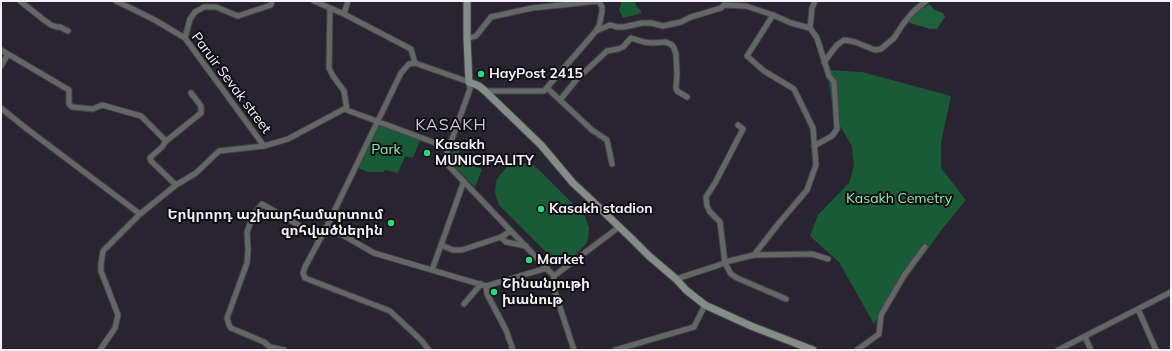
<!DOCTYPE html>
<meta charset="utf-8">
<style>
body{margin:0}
#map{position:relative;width:1172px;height:351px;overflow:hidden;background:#292430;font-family:Mulish,sans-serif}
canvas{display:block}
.frame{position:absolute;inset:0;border:2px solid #f5f1f9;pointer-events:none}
</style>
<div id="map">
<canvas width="1172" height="351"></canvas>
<div class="frame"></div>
</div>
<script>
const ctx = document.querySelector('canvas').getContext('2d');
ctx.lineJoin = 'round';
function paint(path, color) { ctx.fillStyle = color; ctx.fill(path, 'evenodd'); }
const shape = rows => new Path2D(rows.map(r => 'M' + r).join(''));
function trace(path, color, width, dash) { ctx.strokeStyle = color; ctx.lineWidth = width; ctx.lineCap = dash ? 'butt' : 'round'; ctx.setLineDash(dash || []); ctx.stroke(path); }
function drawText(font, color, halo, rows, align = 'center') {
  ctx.font = font + ' Mulish,"Noto Sans Armenian",sans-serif'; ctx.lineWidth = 4; ctx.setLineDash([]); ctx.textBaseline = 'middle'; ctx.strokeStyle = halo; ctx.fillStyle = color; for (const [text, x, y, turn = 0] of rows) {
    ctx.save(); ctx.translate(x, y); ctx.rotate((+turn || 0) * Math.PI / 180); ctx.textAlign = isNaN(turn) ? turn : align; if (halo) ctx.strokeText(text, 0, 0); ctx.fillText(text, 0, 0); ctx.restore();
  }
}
paint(shape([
 [622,1,634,1,636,5,642,13,623,18,619,10],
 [827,70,862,72,951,96,941,143,941,168,966,200,943,228,874,324,839,262,810,236,818,215,849,183,854,166,852,146,834,116],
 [377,122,420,140,413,158,405,156,398,173,385,170,384,172,368,172,358,168],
 [455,145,461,147,457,160,482,169,475,187,451,164,449,160],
 [519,163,531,164,536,167,585,216,589,228,588,240,585,245,576,254,571,257,559,258,548,254,499,205,495,193,496,181,499,176,507,167]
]), '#1a5b37');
paint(shape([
 [929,4,935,10,943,13,945,17,937,29,930,29,907,22,921,8,924,8]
]), '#20613d');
const street = shape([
 [20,1,44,20,51,25,57,27,60,27,68,31],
 [116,1,153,19,185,38,264,146],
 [314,1,344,14,411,49,415,63],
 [330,8,329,68,333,76,344,91,347,110],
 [344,14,348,1],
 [596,31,610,25,617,27,624,27,642,23,651,23,663,26,681,22,691,17,721,8,724,5,746,6,773,15,791,23,810,28],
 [185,38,190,19,195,12,204,7,216,7,238,16,271,5,272,1],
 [467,39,476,36,491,17,532,8,599,1],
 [1,50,69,90,69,104,72,107,93,109,102,105,141,116,165,140,165,142,163,146,152,156,150,158,151,161,176,185],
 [824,62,837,45,844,40,855,42,875,50,881,49,894,38,903,24,913,12,926,1],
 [1,66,8,54],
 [547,88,592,130,607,140,612,164],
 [485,91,544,91,596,31,599,26,602,12,602,7,599,1],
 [560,100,577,79,607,51,618,49,623,47,631,38,644,42,652,43,666,42,672,45,674,48,676,54,677,74,676,88,677,91,687,97],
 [1,108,27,129,140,214],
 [738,125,743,129,715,183,706,197,707,206,710,212,720,222,725,263,731,274,737,278,786,299],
 [165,142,201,113,201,106,191,93],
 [814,146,832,136,837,129,834,82,829,76,817,38,810,28,812,8,815,1],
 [327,226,374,253,486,286],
 [501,237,506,242,526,246],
 [441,245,453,250,462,250,501,237,511,231],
 [754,255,779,223,807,190,816,165,813,128,794,89,764,71,747,56,773,15],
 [432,270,464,181],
 [554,276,619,227],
 [676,279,716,266,729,261,754,255,812,254,828,259],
 [486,286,487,294,506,330,513,350],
 [486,286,547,268],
 [464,304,481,284],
 [1138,309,1156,350],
 [1085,337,1091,350],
 [100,350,115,328,118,315,101,271,101,264,103,251,140,214,176,185,196,173,219,151,264,146,288,139,344,109,449,148],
 [284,350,270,347,264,342,231,328,229,325,227,318,247,263,248,250,247,232,253,215,262,204,321,238],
 [429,350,421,340,390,311,305,278,303,273,305,267,327,226,401,73,409,64,415,63,469,82,470,89,447,153,446,159,447,164,554,276,553,286,574,350],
 [615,350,694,327,705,305],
 [857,350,879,334,881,315,905,274,925,247],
 [1058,350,1171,292]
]);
const secondary = shape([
 [467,1,467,39,469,82,479,86,485,91,541,145,573,183,587,196,632,239,649,256,676,279,686,290,705,305,751,326,813,350]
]);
trace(street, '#46414c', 7);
trace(secondary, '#46414c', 9);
trace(street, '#626864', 5);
trace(secondary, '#838e86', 7);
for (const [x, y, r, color] of [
 [481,74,4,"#2ed883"],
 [427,153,4,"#2ed883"],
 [541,209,4,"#2ed883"],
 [391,223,4,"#2ed883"],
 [529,260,4,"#2ed883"],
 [494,292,4,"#2ed883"]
]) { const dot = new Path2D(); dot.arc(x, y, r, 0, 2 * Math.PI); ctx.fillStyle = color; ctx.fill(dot); trace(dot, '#110e14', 1.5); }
drawText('bold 14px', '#f5f1f9', '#110e14', [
 ["HayPost 2415",489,74],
 ["Kasakh",435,145],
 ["MUNICIPALITY",435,161],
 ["Kasakh stadion",549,209],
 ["Երկրորդ աշխարհամարտում",383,215,"right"],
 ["զոհվածներին",383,231,"right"],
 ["Market",537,260],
 ["Շինանյութի",502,284],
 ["խանութ",502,300]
], 'left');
drawText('14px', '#f5f1f9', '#110e14', [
 ["Paruir Sevak street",231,83,53]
]);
drawText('14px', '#8de7ae', '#110e14', [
 ["Park",386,150],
 ["Kasakh Cemetry",899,199]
]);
ctx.letterSpacing = '1px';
drawText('16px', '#cfc8d8', '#110e14', [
 ["KASAKH",451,125]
]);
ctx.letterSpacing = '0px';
</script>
